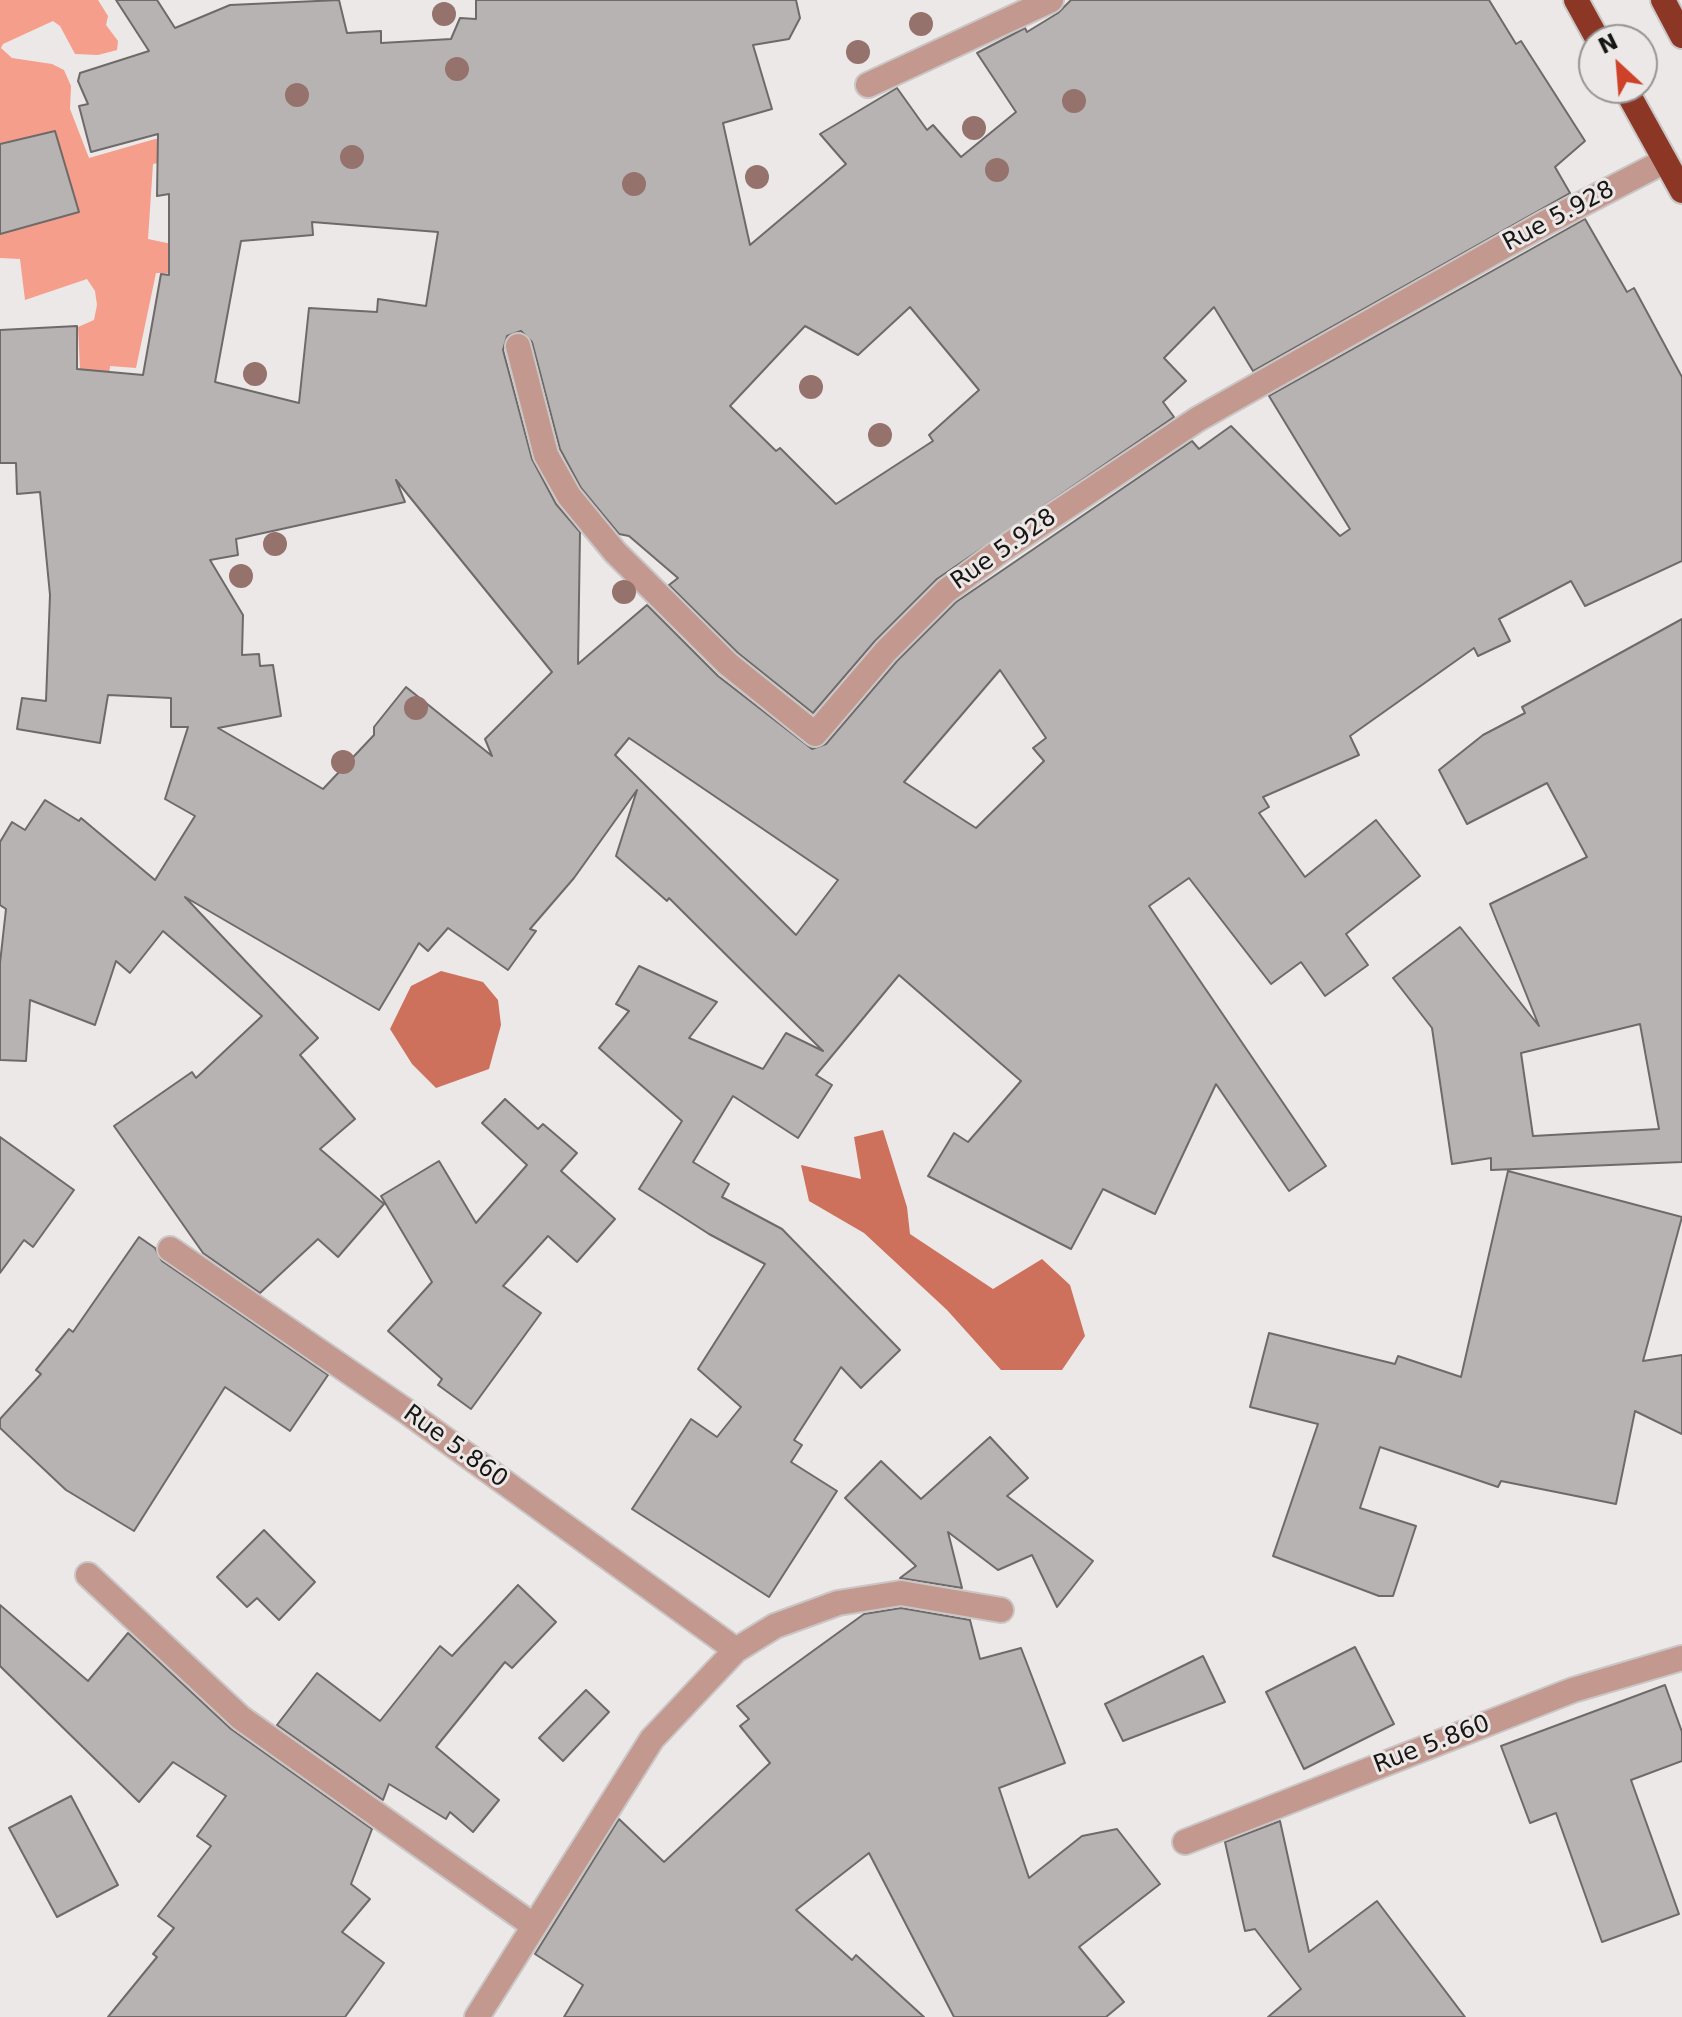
<!DOCTYPE html>
<style>
body{margin:0}
#map{position:relative;width:1682px;height:2017px;overflow:hidden;background:#ece8e8;font-family:"DejaVu Sans",sans-serif}
canvas{display:block}
.north{position:absolute;left:1578px;top:24px;width:80px;height:80px;box-sizing:border-box;background:#ece8e8;border:2px solid #979494;border-radius:50%;rotate:334deg;font-size:22px;font-weight:700;line-height:32px;text-align:center;color:#171615}
.north::after{content:'';display:block;margin:auto;width:28px;height:36px;background:#cd4228;clip-path:polygon(50% 0,100% 100%,50% 72%,0 100%)}
</style>
<div id="map">
<canvas width="1682" height="2017"></canvas>
<div class="north">N</div>
</div>
<script>
const ctx = document.querySelector('canvas').getContext('2d');
ctx.lineJoin = 'round';
function paint(path, color) { ctx.fillStyle = color; ctx.fill(path, 'evenodd'); }
const shape = rows => new Path2D(rows.map(r => 'M' + r).join(''));
function trace(path, color, width, dash) { ctx.strokeStyle = color; ctx.lineWidth = width; ctx.lineCap = dash ? 'butt' : 'round'; ctx.setLineDash(dash || []); ctx.stroke(path); }
function drawText(font, color, halo, rows, align = 'center') {
  ctx.font = font + ' "DejaVu Sans",sans-serif'; ctx.lineWidth = 6; ctx.setLineDash([]); ctx.textBaseline = 'middle'; ctx.strokeStyle = halo; ctx.fillStyle = color; for (const [text, x, y, turn = 0] of rows) {
    ctx.save(); ctx.translate(x, y); ctx.rotate((+turn || 0) * Math.PI / 180); ctx.textAlign = isNaN(turn) ? turn : align; if (halo) ctx.strokeText(text, 0, 0); ctx.fillText(text, 0, 0); ctx.restore();
  }
}
paint(shape([
 [0,0,98,0,108,16,106,25,118,41,117,50,98,55,75,54,60,26,53,21,3,44,1,48,12,58,52,64,64,70,71,86,70,109,89,158,155,139,186,139,188,157,153,164,148,239,224,255,215,273,156,273,136,368,110,366,102,465,83,432,78,327,94,320,97,305,95,291,87,279,25,300,20,259,0,258]
]), '#f49e8b');
paint(shape([
 [441,971,483,982,498,1000,501,1025,489,1069,436,1088,412,1064,390,1029,411,986],
 [883,1130,907,1207,910,1234,993,1289,1042,1259,1070,1285,1085,1336,1062,1370,1001,1370,947,1310,864,1233,809,1201,801,1165,861,1179,854,1137]
]), '#cd715d');
const building = shape([
 [116,0,157,0,175,28,230,5,339,0,347,33,381,31,381,43,451,39,460,18,476,19,476,0,796,0,800,18,789,39,753,45,772,109,723,123,750,245,846,164,820,134,897,88,927,130,933,125,961,157,1016,112,977,53,1025,28,1027,32,1058,13,1071,0,1489,0,1516,44,1521,41,1585,141,1555,167,1570,193,1253,371,1214,307,1164,358,1186,381,1163,402,1174,417,937,579,875,641,813,713,738,653,669,585,678,578,629,536,619,534,581,488,560,449,532,342,521,331,507,336,503,350,532,459,556,504,580,532,578,664,647,605,718,676,812,749,826,744,897,661,956,602,1192,441,1199,449,1231,426,1340,536,1350,529,1269,396,1585,219,1627,292,1634,288,1682,377,1682,561,1585,606,1571,581,1499,619,1510,641,1478,656,1474,648,1350,736,1359,755,1263,797,1269,807,1259,813,1305,877,1376,820,1420,876,1346,934,1368,965,1325,996,1301,962,1271,984,1189,878,1149,906,1326,1166,1289,1191,1216,1084,1155,1214,1103,1189,1071,1249,928,1176,954,1133,968,1142,1021,1081,899,975,816,1075,832,1085,798,1138,733,1096,693,1162,729,1184,722,1197,782,1229,900,1350,861,1388,841,1367,794,1440,802,1445,791,1462,837,1491,769,1597,632,1509,691,1419,717,1437,741,1407,698,1369,765,1264,709,1234,639,1189,682,1121,599,1048,629,1011,616,1004,639,966,717,1002,689,1038,763,1069,786,1033,823,1051,669,898,667,901,616,856,637,790,574,878,530,929,536,931,508,970,448,928,428,951,419,943,379,1010,185,897,318,1038,300,1055,355,1119,320,1149,384,1204,338,1257,318,1239,260,1293,203,1253,114,1126,192,1072,196,1078,262,1016,163,931,130,973,116,961,95,1025,30,1000,26,1061,0,1060,0,963,6,909,0,905,0,842,12,822,25,830,45,800,79,821,81,818,155,880,195,816,165,799,188,727,171,727,171,698,108,695,100,743,17,729,22,698,46,701,50,595,40,492,17,494,16,463,0,463,0,330,77,326,77,369,143,375,161,274,169,275,169,194,157,196,158,134,91,152,79,106,88,104,78,81,80,73,149,51,116,0],
 [312,222,438,232,426,306,378,299,377,312,309,308,299,403,215,382,241,241,313,235,312,222],
 [910,307,979,390,929,435,933,441,836,504,780,448,776,451,730,406,805,326,858,355,910,307],
 [396,480,552,672,485,739,492,756,406,687,374,727,374,735,323,789,218,728,281,716,273,665,260,666,259,654,242,655,243,615,210,560,238,555,236,539,405,502,396,480],
 [1000,670,1046,738,1033,748,1044,761,976,828,904,782,1000,670],
 [629,738,838,880,796,935,615,755,629,738],
 [55,131,79,212,0,234,0,144,55,131],
 [1682,619,1682,1162,1491,1170,1491,1158,1452,1164,1432,1028,1393,978,1460,927,1539,1026,1490,904,1587,857,1547,783,1467,824,1439,770,1483,735,1525,713,1522,707,1682,619],
 [1640,1024,1659,1129,1533,1136,1521,1053,1640,1024],
 [505,1099,538,1129,543,1124,577,1153,561,1171,615,1219,577,1262,548,1236,503,1286,541,1313,471,1409,438,1385,442,1379,388,1331,432,1282,381,1196,439,1161,476,1223,527,1165,482,1123,505,1099],
 [0,1137,74,1190,33,1247,24,1240,0,1273,0,1137],
 [1508,1171,1682,1217,1643,1361,1682,1355,1682,1434,1635,1411,1616,1504,1501,1481,1498,1487,1380,1447,1360,1508,1416,1526,1393,1596,1379,1596,1273,1556,1318,1424,1250,1407,1269,1333,1395,1364,1398,1356,1461,1377,1508,1171],
 [139,1237,155,1248,162,1261,328,1375,290,1431,225,1387,134,1531,66,1490,0,1428,0,1419,41,1374,36,1370,69,1329,73,1332,139,1237],
 [990,1437,1028,1478,1007,1496,1093,1561,1057,1607,1032,1555,998,1570,948,1532,962,1588,900,1578,916,1566,845,1498,881,1461,921,1499,990,1437],
 [264,1530,315,1582,279,1620,257,1598,247,1607,217,1577,264,1530],
 [518,1585,556,1622,512,1668,505,1662,436,1747,499,1800,473,1832,450,1812,446,1819,389,1784,383,1800,277,1725,317,1673,380,1721,440,1646,452,1656,518,1585],
 [0,1605,88,1681,128,1633,231,1729,372,1829,351,1884,370,1899,342,1932,384,1963,345,2017,108,2017,157,1957,153,1954,174,1928,158,1916,211,1846,197,1836,226,1796,173,1762,139,1802,0,1666,0,1605],
 [901,1608,970,1620,980,1659,1021,1648,1065,1763,999,1788,1029,1878,1082,1836,1117,1829,1160,1884,1079,1947,1124,2002,1106,2017,954,2017,869,1853,796,1910,852,1960,856,1955,924,2017,564,2017,583,1985,535,1954,619,1819,664,1862,770,1763,740,1726,749,1719,737,1706,864,1614,901,1608],
 [1355,1647,1394,1724,1304,1769,1266,1692,1355,1647],
 [1203,1656,1225,1702,1123,1741,1105,1704,1203,1656],
 [1665,1685,1682,1732,1682,1761,1631,1780,1679,1914,1602,1942,1556,1813,1530,1823,1501,1746,1665,1685],
 [586,1690,609,1712,563,1761,539,1738,586,1690],
 [71,1796,118,1885,57,1917,9,1828,71,1796],
 [1280,1821,1309,1952,1377,1901,1465,2017,1268,2017,1301,1989,1255,1929,1245,1931,1225,1842,1280,1821]
]);
paint(building, '#b7b3b3');
trace(building, '#6d6a69', 2);
const minor = shape([
 [868,85,1051,0],
 [518,346,546,455,569,496,615,552,728,664,815,734,886,651,946,591,1003,549,1198,419,1545,223,1665,161],
 [170,1249,406,1411,736,1650],
 [88,1575,241,1718,534,1926],
 [1185,1842,1573,1690,1682,1658],
 [477,2017,652,1739,736,1650,775,1626,838,1603,901,1593,1001,1610]
]);
const highway = shape([
 [1576,0,1598,40],
 [1663,0,1682,36],
 [1625,88,1682,191]
]);
trace(minor, '#cac6c6', 28);
trace(highway, '#cac6c6', 28);
trace(minor, '#c3988e', 24);
trace(highway, '#8c3626', 24);
ctx.fillStyle = '#95726c';
for (const [x, y] of [
 [444,14],
 [921,24],
 [858,52],
 [457,69],
 [297,95],
 [1074,101],
 [974,128],
 [352,157],
 [997,170],
 [757,177],
 [634,184],
 [255,374],
 [811,387],
 [880,435],
 [275,544],
 [241,576],
 [624,592],
 [416,708],
 [343,762]
]) { ctx.beginPath(); ctx.arc(x, y, 12, 0, 2 * Math.PI); ctx.fill(); }
drawText('24px', '#171615', '#ece8e8', [
 ["Rue 5.928",1559,217,-28],
 ["Rue 5.928",1004,550,-35],
 ["Rue 5.860",455,1447,36],
 ["Rue 5.860",1432,1745,-21]
]);
</script>
